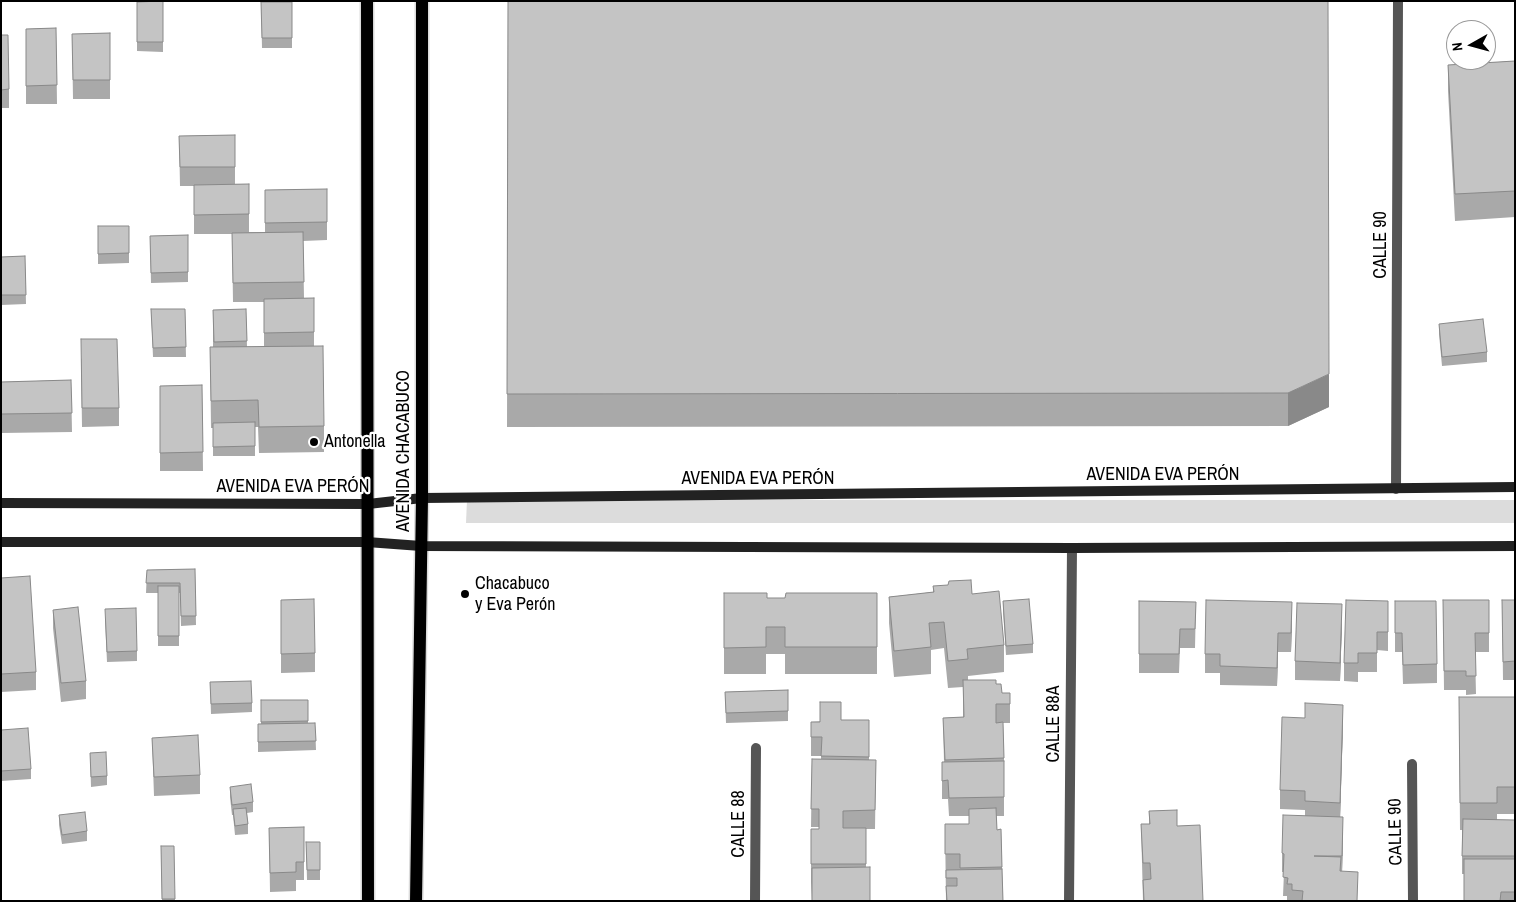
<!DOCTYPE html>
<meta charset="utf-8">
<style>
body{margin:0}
#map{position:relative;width:1516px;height:902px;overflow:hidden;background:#fff;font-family:"Archivo Narrow",sans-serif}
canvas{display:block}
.frame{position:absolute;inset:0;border:2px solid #000;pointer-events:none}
.north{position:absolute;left:1446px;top:20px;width:50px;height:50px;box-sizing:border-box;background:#fff;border:1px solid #999;border-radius:50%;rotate:263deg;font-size:14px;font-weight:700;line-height:20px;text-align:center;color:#000}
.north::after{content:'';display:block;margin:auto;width:18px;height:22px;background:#000;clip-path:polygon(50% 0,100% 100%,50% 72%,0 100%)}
</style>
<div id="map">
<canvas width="1516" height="902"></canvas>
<div class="frame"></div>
<div class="north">N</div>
</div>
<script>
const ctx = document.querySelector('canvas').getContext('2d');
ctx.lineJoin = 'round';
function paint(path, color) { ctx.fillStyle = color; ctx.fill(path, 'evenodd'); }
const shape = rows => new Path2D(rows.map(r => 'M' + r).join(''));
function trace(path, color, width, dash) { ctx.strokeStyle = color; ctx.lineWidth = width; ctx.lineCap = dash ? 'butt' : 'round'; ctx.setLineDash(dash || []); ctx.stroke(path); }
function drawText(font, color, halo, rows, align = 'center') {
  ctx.font = font + ' "Archivo Narrow",sans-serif'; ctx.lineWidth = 4.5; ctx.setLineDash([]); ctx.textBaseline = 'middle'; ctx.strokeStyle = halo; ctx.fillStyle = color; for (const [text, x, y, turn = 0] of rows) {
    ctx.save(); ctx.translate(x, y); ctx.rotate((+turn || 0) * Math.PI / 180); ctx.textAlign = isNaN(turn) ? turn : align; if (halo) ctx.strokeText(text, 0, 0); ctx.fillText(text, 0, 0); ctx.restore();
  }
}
paint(shape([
 [467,500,1515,500,1515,523,466,523]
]), '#dcdcdc');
const primary = shape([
 [367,1,368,901],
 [416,901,422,498,422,1]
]);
trace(primary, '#dbdbdb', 15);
trace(shape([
 [1396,489,1398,1],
 [1412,764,1413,901],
 [755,901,756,748],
 [1069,901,1072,548]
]), '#555', 10);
trace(shape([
 [1,503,368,504,422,498,1515,487],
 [1,542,367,542,421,546,1072,548,1515,546]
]), '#222', 10);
trace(primary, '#000', 12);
paint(shape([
 [163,1,163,52,137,51,137,2],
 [508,1,1329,407,1288,426,507,427],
 [261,2,292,2,292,48,262,48],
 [56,28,57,104,26,104,26,29],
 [110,33,110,99,73,99,72,34],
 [1,35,9,89,9,108,1,108],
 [1515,61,1515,217,1455,221,1448,91,1448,65],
 [235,135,235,184,249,184,249,232,265,232,265,190,327,189,327,240,303,241,304,298,314,298,314,346,324,426,324,452,259,453,258,427,255,427,255,456,213,456,213,428,211,428,210,347,213,347,213,310,246,309,247,347,264,346,264,302,233,302,232,234,194,234,194,186,180,186,179,136],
 [98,226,129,226,129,263,98,264],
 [188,235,188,282,151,283,150,236],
 [25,256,26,304,1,305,1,257],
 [151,309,185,309,186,357,153,357],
 [1439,324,1487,352,1487,362,1442,366,1439,334],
 [81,358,119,408,119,426,82,427],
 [71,380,72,432,1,433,1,382],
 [202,385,203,471,160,471,160,386],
 [195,569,196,625,181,626,180,593,179,593,179,646,158,646,158,593,146,593,147,570],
 [1,578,36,672,36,690,1,692],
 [933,586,972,594,1004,645,1004,672,968,676,968,680,996,684,1002,693,1010,693,1010,723,1003,723,1004,758,1004,816,996,816,997,830,1001,829,1003,901,946,901,945,824,969,824,969,816,949,816,948,799,942,799,942,762,944,762,943,718,963,717,963,687,948,688,944,648,931,650,931,674,894,677,889,623,889,597,933,592],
 [724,593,767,598,785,598,877,593,877,674,785,674,785,654,766,654,766,674,724,674],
 [281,600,315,653,315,672,281,673],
 [1443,600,1489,600,1489,652,1475,652,1476,694,1466,695,1466,690,1444,690],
 [1502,600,1515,600,1515,680,1503,680],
 [1003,601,1033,644,1033,653,1006,655,1003,611],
 [1139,601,1196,602,1195,648,1180,648,1179,673,1139,673],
 [1388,601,1388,651,1377,650,1377,672,1358,672,1358,682,1344,681,1344,663],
 [1395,601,1437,664,1437,683,1403,684,1402,652,1395,652],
 [53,610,86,681,86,699,61,702,53,628],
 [105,619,137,651,137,661,107,662],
 [1292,621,1291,652,1278,652,1277,686,1220,685,1220,673,1205,673,1205,654],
 [1342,623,1340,681,1295,680,1295,661],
 [210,682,252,703,252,712,211,714],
 [788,690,788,721,726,723,725,692],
 [1459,697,1515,697,1515,814,1497,814,1497,820,1515,820,1515,901,1464,901,1464,874,1462,874,1462,830,1460,830],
 [261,700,308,700,308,723,315,723,316,750,258,752,258,724,261,724],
 [841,720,869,720,869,760,876,760,875,829,866,829,866,867,870,901,812,901,811,882,811,829,819,829,819,827,811,827,812,759,821,759,821,756,811,756,811,722],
 [1343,724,1340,817,1343,836,1342,871,1357,901,1287,901,1287,896,1283,896,1284,872,1282,872,1282,853,1305,816,1305,810,1280,809,1280,790],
 [1,730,31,769,31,779,1,781],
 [152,738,200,775,200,794,154,796],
 [90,753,107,776,107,785,91,787],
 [230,787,253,802,253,812,247,813,248,824,248,834,235,835,233,815,232,815,230,797],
 [1149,811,1177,826,1203,901,1143,901,1141,824,1149,824],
 [59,815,87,831,87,841,62,844,59,825],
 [304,827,304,880,296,880,296,891,270,892,269,828],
 [306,842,320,842,320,880,307,880],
 [161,846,175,899,175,901,162,901]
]), '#a9a9a9');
paint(shape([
 [1329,374,1329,407,1288,426,1288,393],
 [1292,602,1292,621,1291,652,1291,633],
 [1342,604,1342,623,1340,681,1340,663],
 [1278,633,1278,652,1277,686,1277,668],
 [1343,705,1343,724,1340,822,1340,803],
 [1343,817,1343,836,1342,875,1342,856]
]), '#898989');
const building = shape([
 [163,1,163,42,137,42,137,2,163,1],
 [508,1,1328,1,1329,374,1288,393,507,394,508,1],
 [261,2,292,2,292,38,262,38,261,2],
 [56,28,57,85,26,86,26,29,56,28],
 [110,33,110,80,73,80,72,34,110,33],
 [1,35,8,35,9,89,1,90,1,35],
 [1515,61,1515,191,1455,194,1448,65,1515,61],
 [235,135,235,167,180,167,179,136,235,135],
 [249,184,249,214,194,215,194,185,249,184],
 [327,189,327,222,265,223,265,190,327,189],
 [98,226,129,226,129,253,98,254,98,226],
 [303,232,304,282,233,283,232,233,303,232],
 [188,235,188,272,151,273,150,236,188,235],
 [25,256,26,295,1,295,1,257,25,256],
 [314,298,314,332,264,333,264,299,314,298],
 [151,309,185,309,186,347,153,348,151,309],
 [246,309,247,341,214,342,213,310,246,309],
 [1483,319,1487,352,1442,357,1439,324,1483,319],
 [81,339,117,339,119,408,82,408,81,339],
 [323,346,324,426,259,427,258,400,211,401,210,347,323,346],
 [71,380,72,413,1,414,1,382,71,380],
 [202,385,203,452,160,453,160,386,202,385],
 [255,422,255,446,213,447,213,423,255,422],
 [195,569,196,616,181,616,180,583,146,583,147,570,195,569],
 [30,576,36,672,1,674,1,578,30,576],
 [971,580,972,594,999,591,1004,645,967,649,968,659,948,661,944,622,929,623,931,647,894,651,889,597,934,592,933,586,948,585,949,581,971,580],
 [158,586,179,586,179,636,158,636,158,586],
 [724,593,767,593,767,598,785,598,786,593,877,593,877,647,785,647,785,627,766,627,766,647,724,648,724,593],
 [314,599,315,653,281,654,281,600,314,599],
 [1029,599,1033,644,1006,646,1003,601,1029,599],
 [1206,600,1292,602,1291,633,1278,633,1277,668,1220,666,1220,654,1205,654,1206,600],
 [1346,600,1388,601,1388,632,1377,632,1377,653,1358,653,1358,663,1344,663,1346,600],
 [1443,600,1489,600,1489,633,1475,633,1476,676,1466,676,1466,671,1444,671,1443,600],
 [1502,600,1515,600,1515,661,1503,662,1502,600],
 [1139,601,1196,602,1195,629,1180,629,1179,654,1139,654,1139,601],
 [1395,601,1436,601,1437,664,1403,665,1402,633,1395,633,1395,601],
 [1297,603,1342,604,1340,663,1295,661,1297,603],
 [78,607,86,681,61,683,53,610,78,607],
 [136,608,137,651,107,652,105,609,136,608],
 [963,680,996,680,996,684,1001,684,1002,693,1010,693,1010,704,996,704,996,723,1003,722,1004,758,945,760,943,718,964,717,963,680],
 [251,681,252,703,211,704,210,682,251,681],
 [788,690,788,711,726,713,725,692,788,690],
 [1459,697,1515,697,1515,787,1497,787,1497,803,1460,803,1459,697],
 [261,700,308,700,308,721,261,722,261,700],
 [820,702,841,702,841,720,869,720,869,757,821,756,822,737,811,737,811,722,820,722,820,702],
 [1305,703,1343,705,1340,803,1305,801,1305,791,1280,790,1282,717,1305,718,1305,703],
 [315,723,316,741,258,742,258,724,315,723],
 [28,728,31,769,1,771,1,730,28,728],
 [198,735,200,775,154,777,152,738,198,735],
 [106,752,107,776,91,777,90,753,106,752],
 [812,759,876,760,875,810,843,811,843,828,866,828,866,864,811,864,811,829,819,829,819,809,811,809,812,759],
 [1004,761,1004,797,949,798,948,780,942,781,942,762,1004,761],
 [251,784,253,802,232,805,230,787,251,784],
 [246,808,248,824,235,826,233,809,246,808],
 [996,808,997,830,1001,829,1002,867,960,868,960,854,945,854,945,824,969,824,969,809,996,808],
 [1177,810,1177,826,1200,825,1203,901,1144,901,1143,880,1151,879,1150,863,1143,863,1141,824,1150,824,1149,811,1177,810],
 [85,812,87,831,62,835,59,815,85,812],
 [1283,815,1343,817,1342,856,1314,856,1341,857,1340,871,1358,872,1357,901,1302,901,1303,891,1292,890,1292,884,1287,884,1288,878,1283,877,1284,854,1282,853,1283,815],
 [1463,819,1515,820,1515,856,1462,856,1463,819],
 [304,827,304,862,296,862,296,872,270,873,269,828,304,827],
 [306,842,320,842,320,870,307,870,306,842],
 [161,846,174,846,175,899,162,899,161,846],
 [1464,859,1515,859,1515,892,1501,892,1500,901,1464,901,1464,859],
 [870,867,870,901,812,901,812,868,870,867],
 [1002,869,1003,901,947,901,946,886,957,886,957,878,946,878,946,870,1002,869]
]);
paint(building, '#c4c4c4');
trace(building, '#898989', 1);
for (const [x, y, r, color] of [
 [314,442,5,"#000"],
 [465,594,5,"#000"]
]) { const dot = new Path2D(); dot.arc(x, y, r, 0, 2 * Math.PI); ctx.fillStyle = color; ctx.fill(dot); trace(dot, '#fff', 2); }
drawText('18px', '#000', '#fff', [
 ["CALLE 90",1381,245,-90],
 ["AVENIDA CHACABUCO",404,451,-90],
 ["AVENIDA EVA PERÓN",1163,475],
 ["AVENIDA EVA PERÓN",758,479],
 ["AVENIDA EVA PERÓN",293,487],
 ["CALLE 88A",1054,724,-90],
 ["CALLE 88",739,824,-90],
 ["CALLE 90",1396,832,-91]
]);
drawText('18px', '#000', '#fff', [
 ["Antonella",324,442],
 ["Chacabuco",475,584],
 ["y Eva Perón",475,605]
], 'left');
</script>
